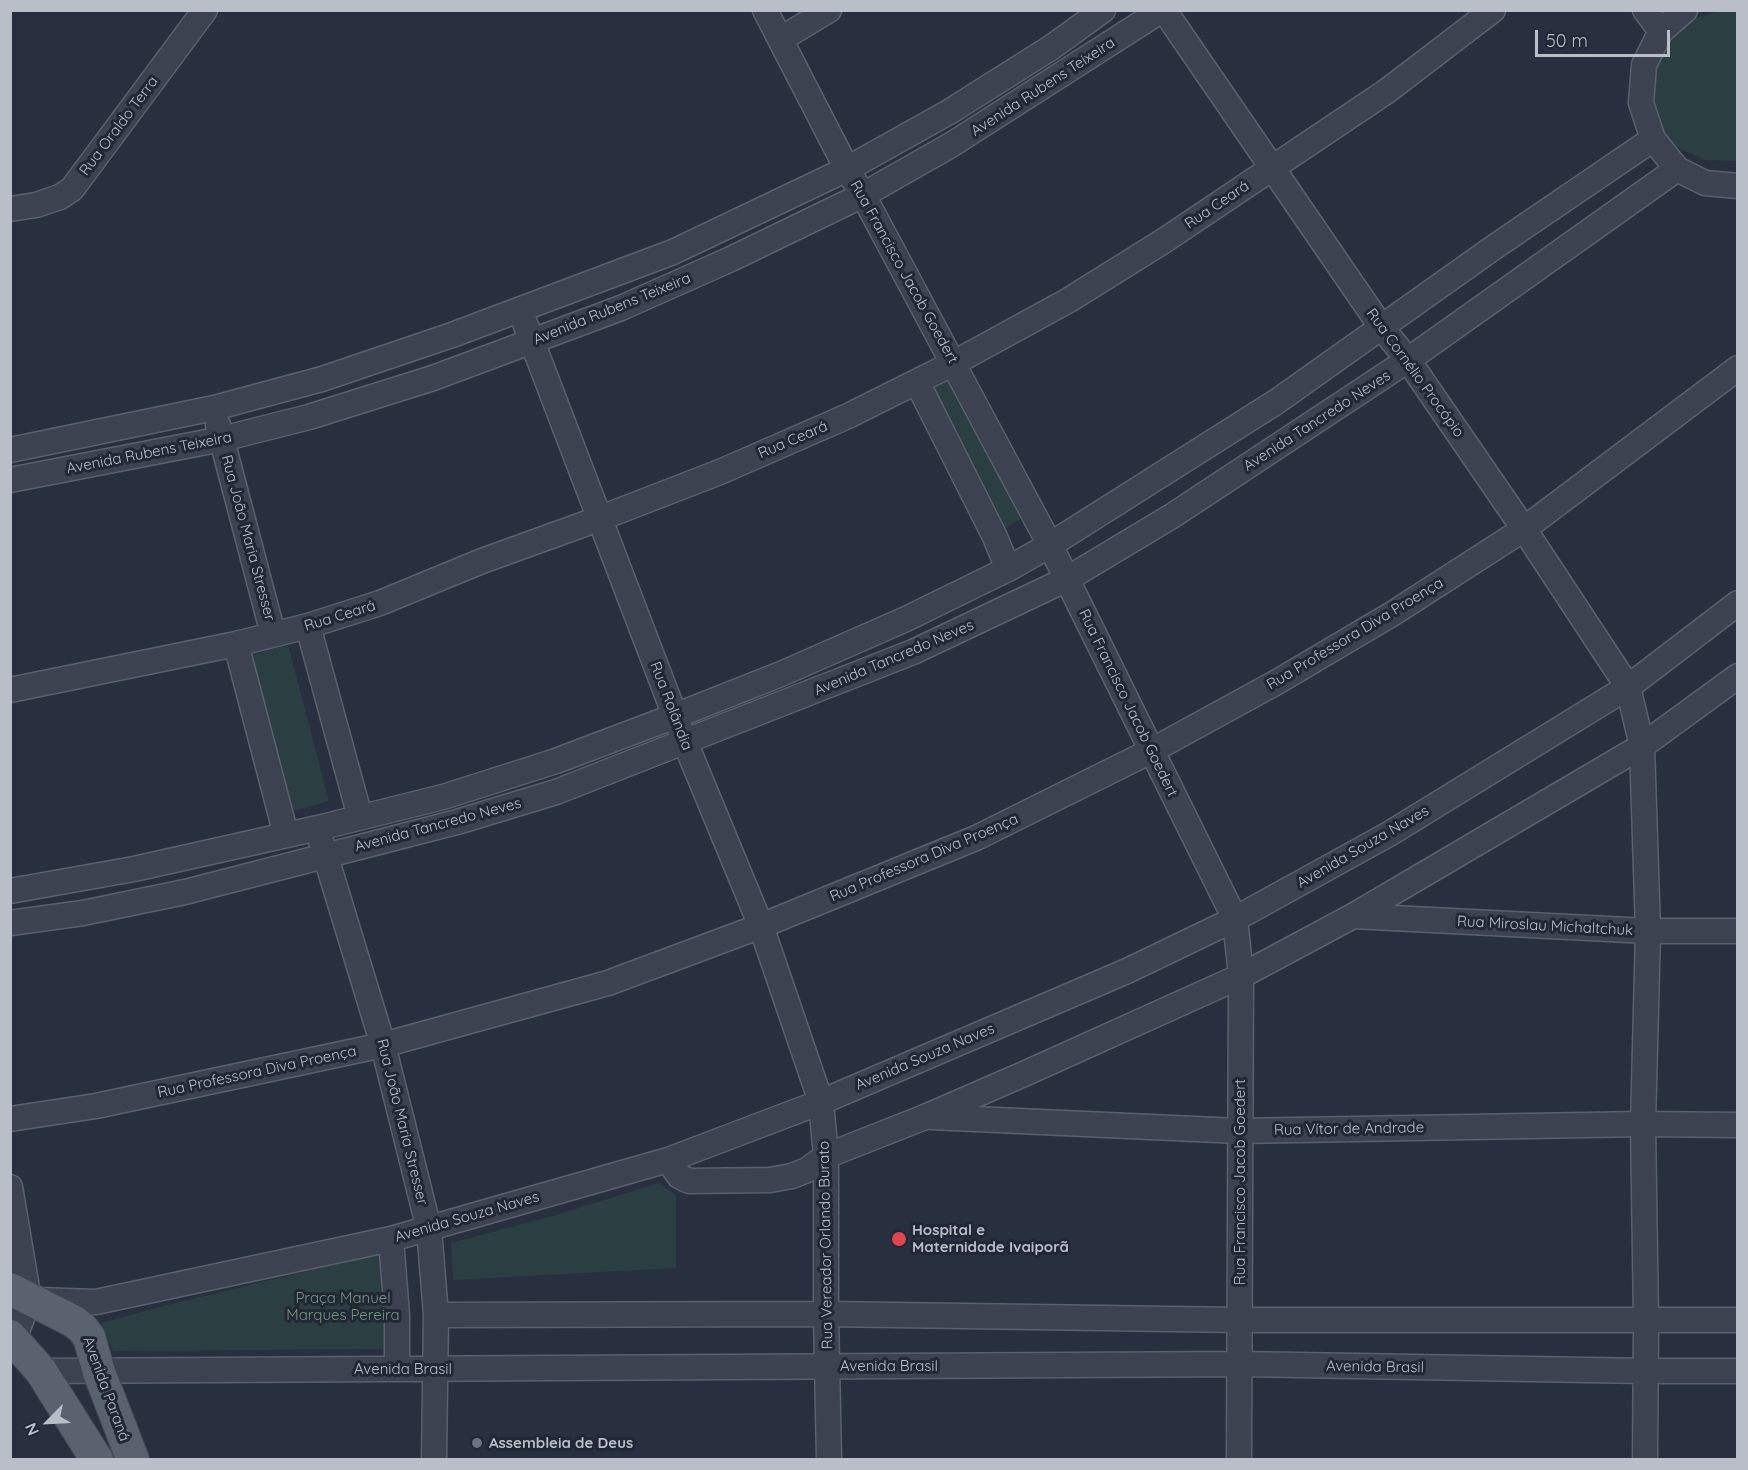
<!DOCTYPE html>
<meta charset="utf-8">
<style>
body{margin:0}
#map{position:relative;width:1748px;height:1470px;overflow:hidden;background:#28303f;font-family:Quicksand,sans-serif}
canvas{display:block}
.frame{position:absolute;inset:0;border:12px solid #b9bec9;pointer-events:none}
.north{position:absolute;left:18px;top:1392px;width:60px;height:60px;-webkit-text-stroke:4px #212734;paint-order:stroke;rotate:246deg;font-size:16px;font-weight:700;line-height:24px;text-align:center;color:#b9bec9}
.north::after{content:'';display:block;margin:auto;width:21px;height:27px;background:#b9bec9;clip-path:polygon(50% 0,100% 100%,50% 72%,0 100%)}
.scale{position:absolute;left:1535px;top:30px;width:135px;height:27px;box-sizing:border-box;border:3px solid #b9bec9;border-top:0;padding-left:8px;font-size:18px;line-height:21px;white-space:nowrap;color:#b9bec9;-webkit-text-stroke:4px #212734;paint-order:stroke}
</style>
<div id="map">
<canvas width="1748" height="1470"></canvas>
<div class="frame"></div>
<div class="north">N</div>
<div class="scale">50 m</div>
</div>
<script>
const ctx = document.querySelector('canvas').getContext('2d');
ctx.lineJoin = 'round';
function paint(path, color) { ctx.fillStyle = color; ctx.fill(path, 'evenodd'); }
const shape = rows => new Path2D(rows.map(r => 'M' + r).join(''));
function trace(path, color, width, dash) { ctx.strokeStyle = color; ctx.lineWidth = width; ctx.lineCap = dash ? 'butt' : 'round'; ctx.setLineDash(dash || []); ctx.stroke(path); }
function drawText(font, color, halo, rows, align = 'center') {
  ctx.font = font + ' Quicksand,sans-serif'; ctx.lineWidth = 6; ctx.setLineDash([]); ctx.textBaseline = 'middle'; ctx.strokeStyle = halo; ctx.fillStyle = color; for (const [text, x, y, turn = 0] of rows) {
    ctx.save(); ctx.translate(x, y); ctx.rotate((+turn || 0) * Math.PI / 180); ctx.textAlign = isNaN(turn) ? turn : align; if (halo) ctx.strokeText(text, 0, 0); ctx.fillText(text, 0, 0); ctx.restore();
  }
}
paint(shape([
 [1719,11,1737,11,1737,160,1735,161,1705,160,1672,145,1660,127,1654,108,1654,71,1673,38,1693,19],
 [951,378,1021,519,1001,530,931,388],
 [288,645,329,801,294,811,252,655],
 [659,1183,676,1195,676,1268,453,1280,451,1243,556,1215],
 [383,1253,387,1349,113,1351,101,1323,167,1305]
]), '#2b3e41');
const minor = shape([
 [765,10,847,169,863,195,1050,545,1235,919,1241,976,1239,1460],
 [1164,10,1382,328,1408,360,1524,529,1628,687,1642,746,1648,931,1643,1124,1646,1320,1645,1460],
 [1645,10,1661,31],
 [1685,10,1661,31,1644,65,1641,103,1653,139,1677,169,1705,183,1738,186],
 [781,39,829,10],
 [10,209,36,205,60,197,72,189,205,10],
 [520,310,685,742,761,926,821,1102,826,1156,826,1314,829,1460],
 [917,382,995,537,1008,569],
 [218,425,273,634],
 [10,450,214,408,322,379,452,335,673,252,847,169,949,112,1052,47,1103,10],
 [10,480,222,439,309,417,433,378,621,308,731,259,863,195,951,145,1162,10],
 [308,626,360,817],
 [236,644,286,835],
 [10,690,236,644,308,626,380,603,482,561,601,518,720,472,848,416,954,363,1069,300,1162,242,1387,91,1493,10],
 [321,841,383,1045,429,1229,436,1315,434,1460],
 [10,891,134,869,318,828,443,797,556,761,675,716,781,674,906,619,1008,569,1050,545,1276,402,1493,248,1653,139],
 [1353,916,1648,931,1738,931],
 [10,923,83,913,185,892,457,822,556,792,913,652,1067,579,1172,516,1408,360,1677,169],
 [931,1117,1239,1131,1643,1124,1738,1125],
 [10,1119,96,1106,383,1045,608,983,761,926,976,838,1151,751,1277,682,1392,614,1524,529,1738,368],
 [668,1160,679,1176,689,1181,770,1180,792,1176,807,1170,826,1156,925,1117,1024,1074,1241,976,1353,916,1642,746,1738,676],
 [10,1187,29,1300],
 [391,1239,397,1315,397,1369],
 [38,1300,96,1302,391,1239,668,1160,821,1102,1127,971,1235,919,1389,834,1628,687,1738,603],
 [436,1315,826,1314,1240,1320,1738,1320],
 [10,1342,14,1339,29,1300],
 [41,1371,1240,1364,1646,1371,1738,1371]
]);
const major = shape([
 [10,1289,73,1321,82,1328,89,1337,99,1372,133,1460],
 [10,1336,41,1371,97,1460]
]);
trace(minor, '#5a606c', 27);
trace(major, '#464b58', 34);
trace(minor, '#3c424f', 24);
trace(major, '#5a616f', 32);
for (const [x, y, r, color] of [
 [899,1239,8,"#e0444e"],
 [477,1443,6,"#6b7280"]
]) { const dot = new Path2D(); dot.arc(x, y, r, 0, 2 * Math.PI); ctx.fillStyle = color; ctx.fill(dot); trace(dot, '#212734', 2); }
drawText('15px', '#b9bec9', '#212734', [
 ["Avenida Rubens Teixeira",1043,87,-33],
 ["Rua Oraldo Terra",119,126,-53],
 ["Rua Ceará",1217,205,-34],
 ["Rua Francisco Jacob Goedert",904,272,61],
 ["Avenida Rubens Teixeira",612,309,-22],
 ["Rua Cornélio Procópio",1415,373,54],
 ["Avenida Tancredo Neves",1317,421,-33],
 ["Rua Ceará",793,440,-23],
 ["Avenida Rubens Teixeira",149,453,-11],
 ["Rua João Maria Stresser",248,538,75],
 ["Rua Ceará",340,616,-17],
 ["Rua Professora Diva Proença",1355,634,-31],
 ["Avenida Tancredo Neves",894,658,-23],
 ["Rua Francisco Jacob Goedert",1128,703,64],
 ["Rua Rolândia",671,706,69],
 ["Avenida Tancredo Neves",438,825,-15],
 ["Avenida Souza Naves",1363,847,-30],
 ["Rua Professora Diva Proença",924,858,-23],
 ["Rua Miroslau Michaltchuk",1545,926,3],
 ["Avenida Souza Naves",925,1057,-23],
 ["Rua Professora Diva Proença",257,1072,-12],
 ["Rua João Maria Stresser",402,1122,76],
 ["Rua Vítor de Andrade",1349,1129,-1],
 ["Rua Francisco Jacob Goedert",1240,1182,-90],
 ["Avenida Souza Naves",467,1217,-16],
 ["Rua Vereador Orlando Burato",826,1245,-91],
 ["Avenida Brasil",889,1366],
 ["Avenida Brasil",1375,1367,1],
 ["Avenida Brasil",403,1369],
 ["Avenida Paraná",106,1389,70]
]);
drawText('bold 15px', '#b9bec9', '#212734', [
 ["Hospital e",912,1230],
 ["Maternidade Ivaiporã",912,1247],
 ["Assembleia de Deus",489,1443]
], 'left');
drawText('15px', '#72987e', '#212734', [
 ["Praça Manuel",343,1298],
 ["Marques Pereira",343,1315]
]);
</script>
